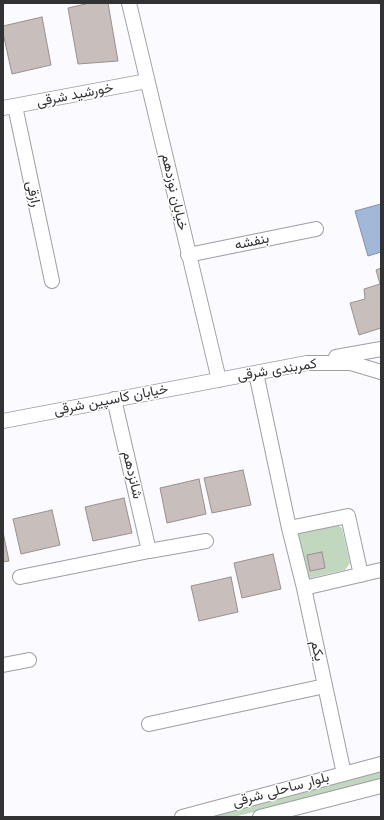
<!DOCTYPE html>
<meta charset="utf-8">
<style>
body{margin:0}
#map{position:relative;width:384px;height:820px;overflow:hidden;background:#fbfaff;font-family:Arial,sans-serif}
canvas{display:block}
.frame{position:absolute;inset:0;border:4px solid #323134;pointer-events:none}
</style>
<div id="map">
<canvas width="384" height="820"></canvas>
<div class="frame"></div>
</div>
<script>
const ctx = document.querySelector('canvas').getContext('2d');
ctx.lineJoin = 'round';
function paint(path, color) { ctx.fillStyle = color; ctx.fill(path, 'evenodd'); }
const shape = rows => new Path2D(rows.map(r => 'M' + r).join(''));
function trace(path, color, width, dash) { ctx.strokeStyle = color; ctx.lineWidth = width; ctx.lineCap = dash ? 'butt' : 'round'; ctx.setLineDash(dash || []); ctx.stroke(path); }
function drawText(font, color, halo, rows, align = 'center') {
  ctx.font = font + ' Arial,Vazirmatn,sans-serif'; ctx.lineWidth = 3; ctx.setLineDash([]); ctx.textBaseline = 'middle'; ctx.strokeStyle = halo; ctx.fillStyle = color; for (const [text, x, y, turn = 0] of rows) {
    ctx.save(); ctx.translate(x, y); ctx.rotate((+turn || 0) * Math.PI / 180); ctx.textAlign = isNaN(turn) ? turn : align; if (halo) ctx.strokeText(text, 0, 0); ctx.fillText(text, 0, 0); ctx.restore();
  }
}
paint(shape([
 [333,522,342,528,350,563,345,570,310,578,300,572,294,540,299,531],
 [381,772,381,779,341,790,234,817,207,817]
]), '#c2d8be');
const water = shape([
 [381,204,381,252,368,256,355,211,381,204]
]);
paint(water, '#a1b8d8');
trace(water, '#8090a7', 1);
const building = shape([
 [90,3,108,3,118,61,78,64,68,8,90,3],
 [42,17,51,65,12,74,3,33,3,26,42,17],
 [381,268,381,328,359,335,350,303,365,299,364,289,380,284,376,270,381,268],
 [243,470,251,505,212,513,204,478,243,470],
 [199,479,206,514,167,523,160,488,199,479],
 [124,498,132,533,93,541,85,507,124,498],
 [52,510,60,545,21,554,13,519,52,510],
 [3,532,9,561,3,562,3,532],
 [322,552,325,568,310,571,307,555,322,552],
 [273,554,281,589,242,598,234,563,273,554],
 [231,577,238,612,199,621,191,586,231,577]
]);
paint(building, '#c8bfbc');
trace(building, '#99908e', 1);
const minor = shape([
 [129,3,219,380],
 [15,106,52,281],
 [3,108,147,81],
 [188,255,316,229],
 [336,357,381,349],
 [256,373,289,528,304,588,344,774],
 [3,421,307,363,351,363,381,372],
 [289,528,348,516,361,575],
 [149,551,206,541],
 [20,577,149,551,114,399],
 [304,588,381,570],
 [3,665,29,660],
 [149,724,325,686],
 [182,817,381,764],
 [260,817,381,786]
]);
trace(minor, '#9e9ea5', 16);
trace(minor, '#fff', 14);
drawText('14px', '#323134', '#fff', [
 ["خورشید شرقی",75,95,-11],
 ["خیابان نوزدهم",174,192,77],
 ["رازقی",33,194,78],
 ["بنفشه",252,242,-12],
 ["کمربندی شرقی",277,370,-9],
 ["خیابان کاسپین شرقی",111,400,-11],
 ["شانزدهم",132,475,77],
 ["یکم",317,651,78],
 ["بلوار ساحلی شرقی",281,790,-15]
]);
</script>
